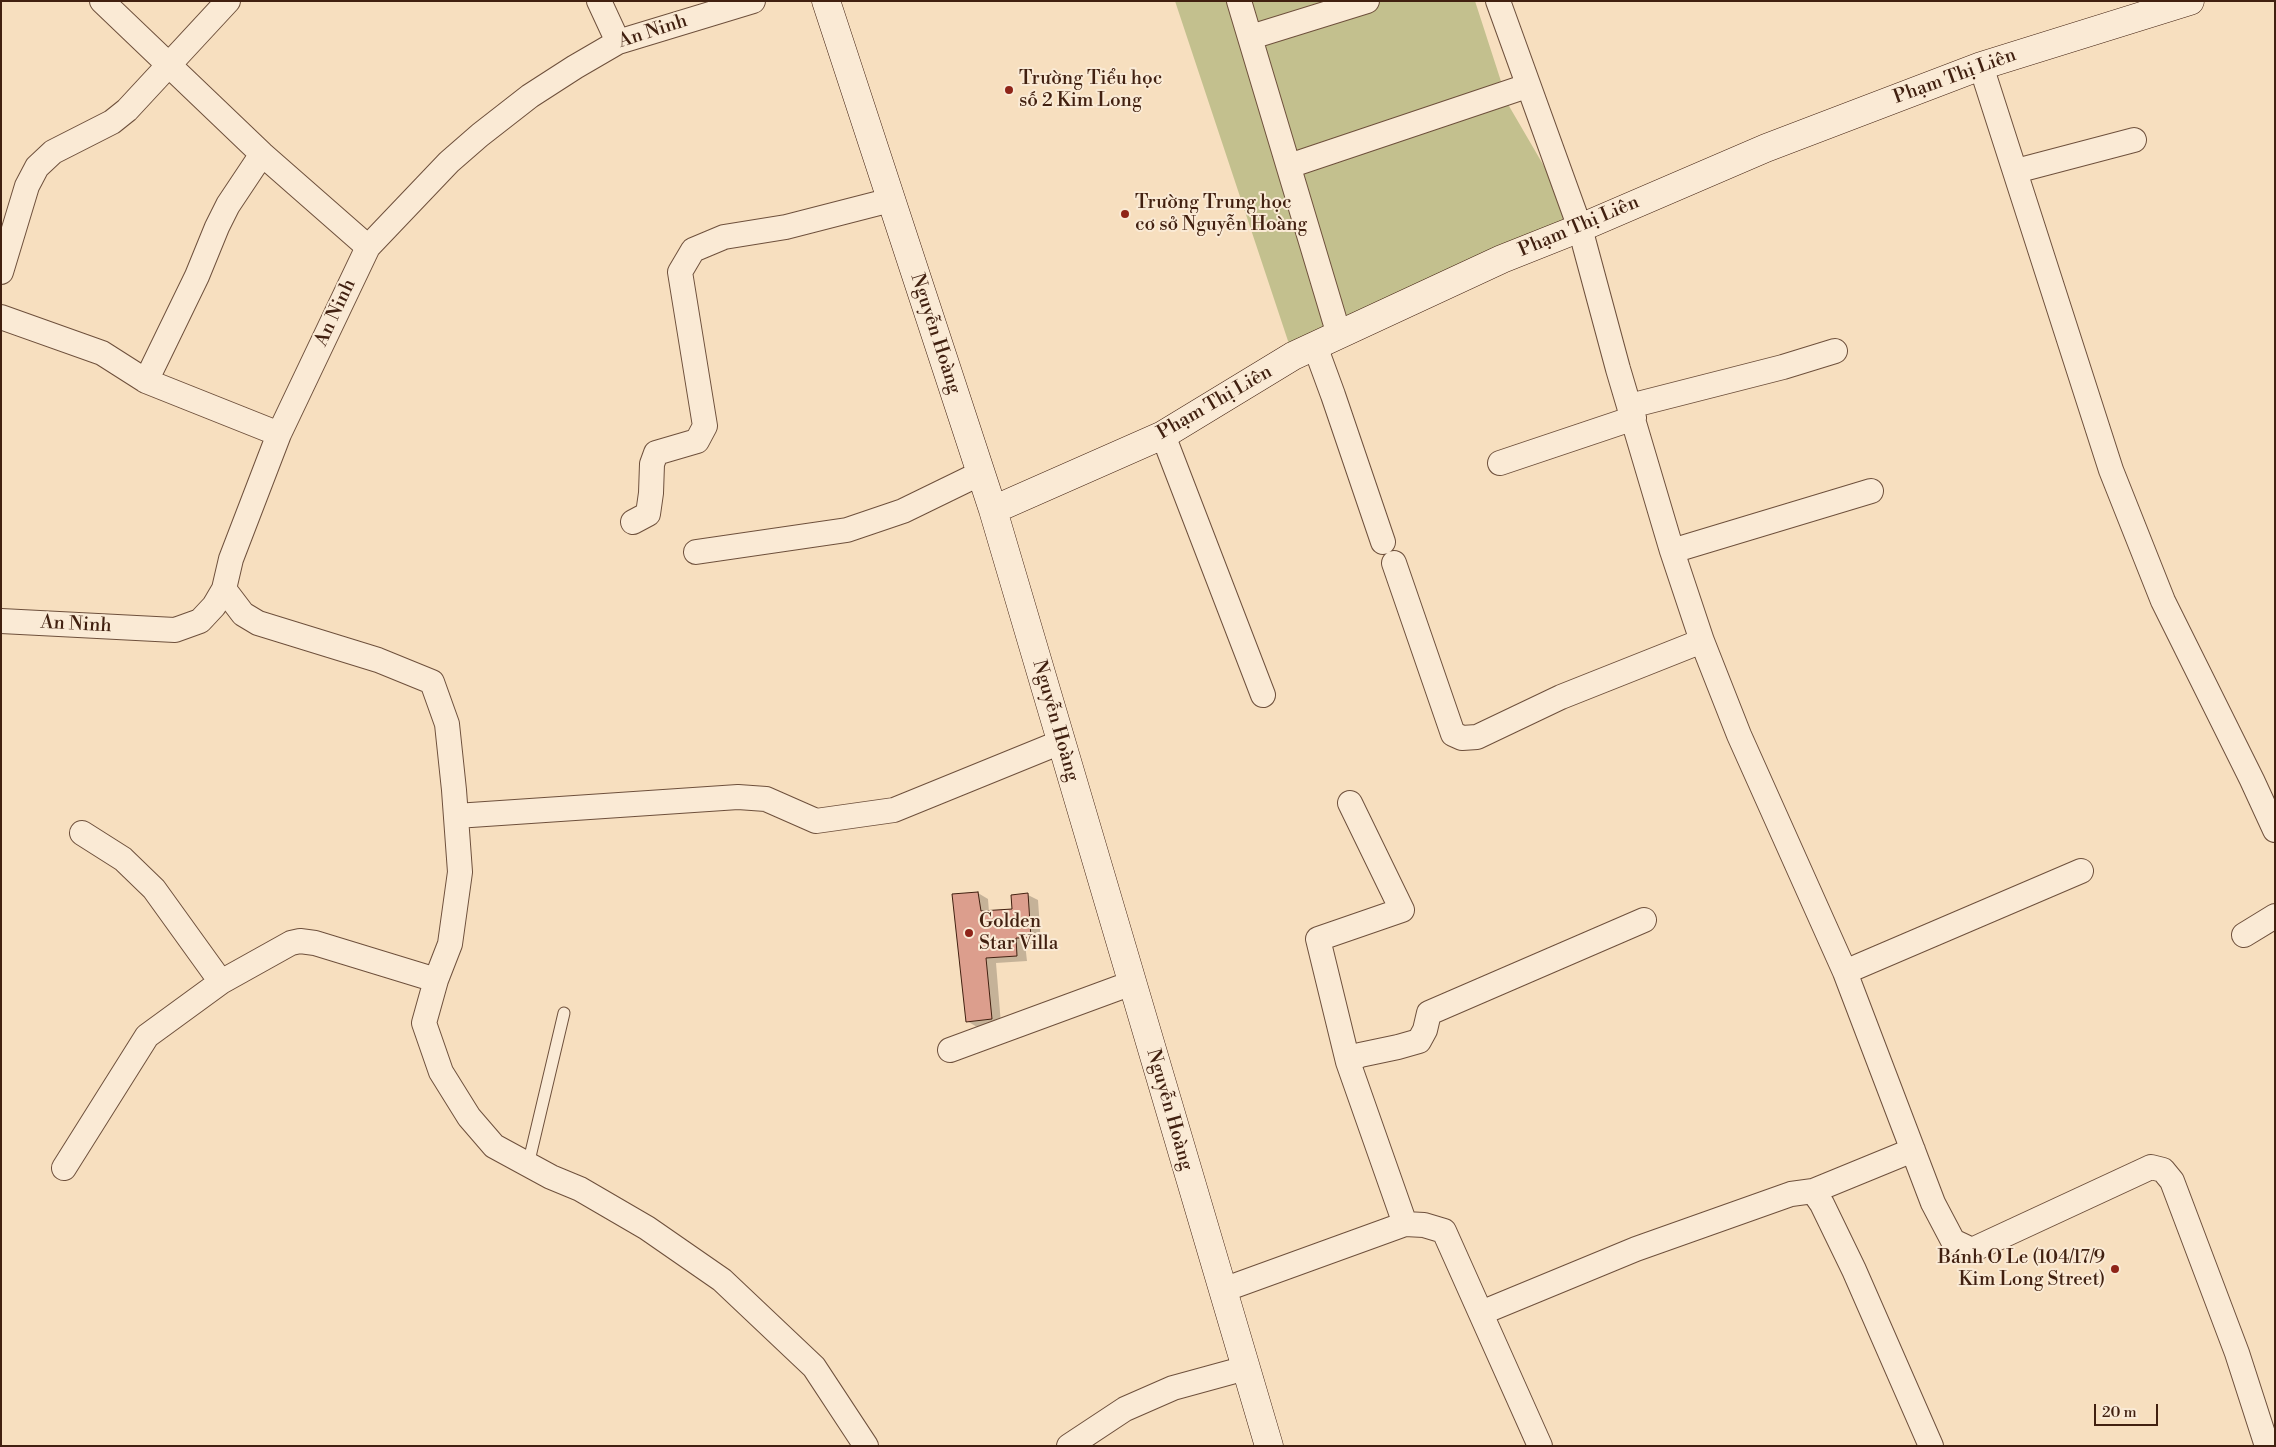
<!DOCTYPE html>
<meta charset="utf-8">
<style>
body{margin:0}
#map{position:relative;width:2276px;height:1447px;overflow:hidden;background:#f7dfbf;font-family:"Libre Bodoni",serif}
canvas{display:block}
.frame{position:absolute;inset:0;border:2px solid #412010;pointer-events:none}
.scale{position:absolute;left:2094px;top:1404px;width:64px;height:22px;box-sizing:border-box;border:2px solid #412010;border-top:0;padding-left:6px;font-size:15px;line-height:18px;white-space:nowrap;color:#412010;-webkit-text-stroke:4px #faead5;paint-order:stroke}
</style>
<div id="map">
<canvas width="2276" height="1447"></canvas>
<div class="frame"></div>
<div class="scale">20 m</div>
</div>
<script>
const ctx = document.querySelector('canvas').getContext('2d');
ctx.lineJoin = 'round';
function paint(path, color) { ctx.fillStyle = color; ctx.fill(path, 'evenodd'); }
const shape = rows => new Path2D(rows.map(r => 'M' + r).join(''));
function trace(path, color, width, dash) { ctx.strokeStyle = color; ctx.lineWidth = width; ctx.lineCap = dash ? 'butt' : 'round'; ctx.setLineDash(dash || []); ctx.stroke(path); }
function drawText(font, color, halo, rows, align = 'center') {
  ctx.font = font + ' "Libre Bodoni",serif'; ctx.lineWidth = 4; ctx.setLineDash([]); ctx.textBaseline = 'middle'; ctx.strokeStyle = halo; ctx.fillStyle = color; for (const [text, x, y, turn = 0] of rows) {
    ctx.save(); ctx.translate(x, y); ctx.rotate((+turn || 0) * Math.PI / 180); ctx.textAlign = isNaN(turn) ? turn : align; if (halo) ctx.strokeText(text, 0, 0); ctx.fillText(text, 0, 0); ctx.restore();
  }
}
paint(shape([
 [1175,1,1475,1,1509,106,1580,228,1293,356]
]), '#c3c08e');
paint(shape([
 [978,893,988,899,989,912,1014,910,1028,895,1038,900,1041,943,1025,944,1027,961,996,963,1001,1024,977,1027,967,1021]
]), '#0003');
const building = shape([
 [978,892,981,911,1012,909,1011,895,1028,893,1031,938,1016,938,1017,956,986,958,992,1019,966,1022,952,894,978,892]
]);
paint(building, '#dc9e8d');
trace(building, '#412010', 1);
const lane = shape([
 [528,1165,564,1013]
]);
const street = shape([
 [102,1,262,154,368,247],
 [599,1,618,42],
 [1239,1,1339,335],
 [1498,1,1580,228,1618,369,1672,551,1702,641,1739,735,1845,972,1933,1203,1953,1241,1972,1250,2151,1167,2163,1170,2172,1181,2237,1353,2267,1446],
 [1251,37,1367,1],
 [1981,66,2111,470,2163,601,2252,780,2275,830],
 [1289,166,1527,86],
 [2016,171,2134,140],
 [1,272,27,186,37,167,53,152,112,122,127,110,228,1],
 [1,317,102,353,146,381,279,434],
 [1315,346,1333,395,1383,542],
 [146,381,197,276,217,227,228,205,262,154],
 [1630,406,1783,367,1835,351],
 [1163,435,1263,695],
 [1500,463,1634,418],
 [633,522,648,514,651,493,652,464,656,453,697,441,705,426,680,272,693,250,724,237,786,227,891,200],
 [1672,551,1871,491],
 [696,552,847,530,903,511,981,473],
 [1394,563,1453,734,1462,738,1477,737,1561,697,1702,641],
 [224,589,243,614,258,623,378,660,432,682,447,724,454,790,460,872,450,944,436,980,424,1023,441,1072,469,1117,494,1146,551,1177,580,1189,647,1228,722,1280,814,1367,866,1446],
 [1,621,175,630,200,621,214,606,224,589,231,559,279,434,368,247,449,162,480,135,530,96,575,67,618,42,753,1],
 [456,816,738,797,766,799,816,821,894,810,1061,742],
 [82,833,123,859,154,889,221,982],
 [2244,935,2275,916],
 [1845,972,2081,871],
 [950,1050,1132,983],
 [1348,1062,1318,939,1402,910,1350,803],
 [64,1168,147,1036,221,982,291,943,300,941,315,943,436,980],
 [1813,1191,1913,1150],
 [1405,1224,1348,1062,1360,1055,1398,1047,1419,1041,1425,1030,1429,1013,1644,920],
 [1223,1290,1405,1224,1424,1225,1444,1231,1540,1446],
 [1481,1313,1636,1249,1791,1194,1813,1191,1822,1204,1854,1270,1931,1446],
 [1069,1446,1125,1409,1173,1388,1246,1368]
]);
const secondary = shape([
 [826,1,993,510,1269,1446],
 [993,510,1163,435,1293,356,1502,259,1580,228,1766,148,1981,66,2190,1]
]);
trace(lane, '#6e503c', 13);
trace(street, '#6e503c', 26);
trace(secondary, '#412010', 29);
trace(lane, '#faead5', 11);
trace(street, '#faead5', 24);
trace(secondary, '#faead5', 28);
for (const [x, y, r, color] of [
 [1009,90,5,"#8f2418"],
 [1125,214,5,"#8f2418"],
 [969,933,5,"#8f2418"],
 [2115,1269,5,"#8f2418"]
]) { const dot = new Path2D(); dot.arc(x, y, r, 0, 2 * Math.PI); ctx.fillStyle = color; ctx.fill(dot); trace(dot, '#faead5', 2); }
drawText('19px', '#412010', '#faead5', [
 ["An Ninh",653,32,-18],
 ["Phạm Thị Liên",1955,77,-20],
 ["Phạm Thị Liên",1579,227,-23],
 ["An Ninh",336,313,-65],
 ["Nguyễn Hoàng",935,334,72],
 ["Phạm Thị Liên",1215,403,-30],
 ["An Ninh",76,625,3],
 ["Nguyễn Hoàng",1055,721,74],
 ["Nguyễn Hoàng",1169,1110,74]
]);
drawText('19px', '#412010', '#faead5', [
 ["Trường Tiểu học",1019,79],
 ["số 2 Kim Long",1019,101],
 ["Trường Trung học",1135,203],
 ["cơ sở Nguyễn Hoàng",1135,225],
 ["Golden",979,922],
 ["Star Villa",979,944],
 ["Bánh O Le (104/17/9",2105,1258,"right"],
 ["Kim Long Street)",2105,1280,"right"]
], 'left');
</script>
